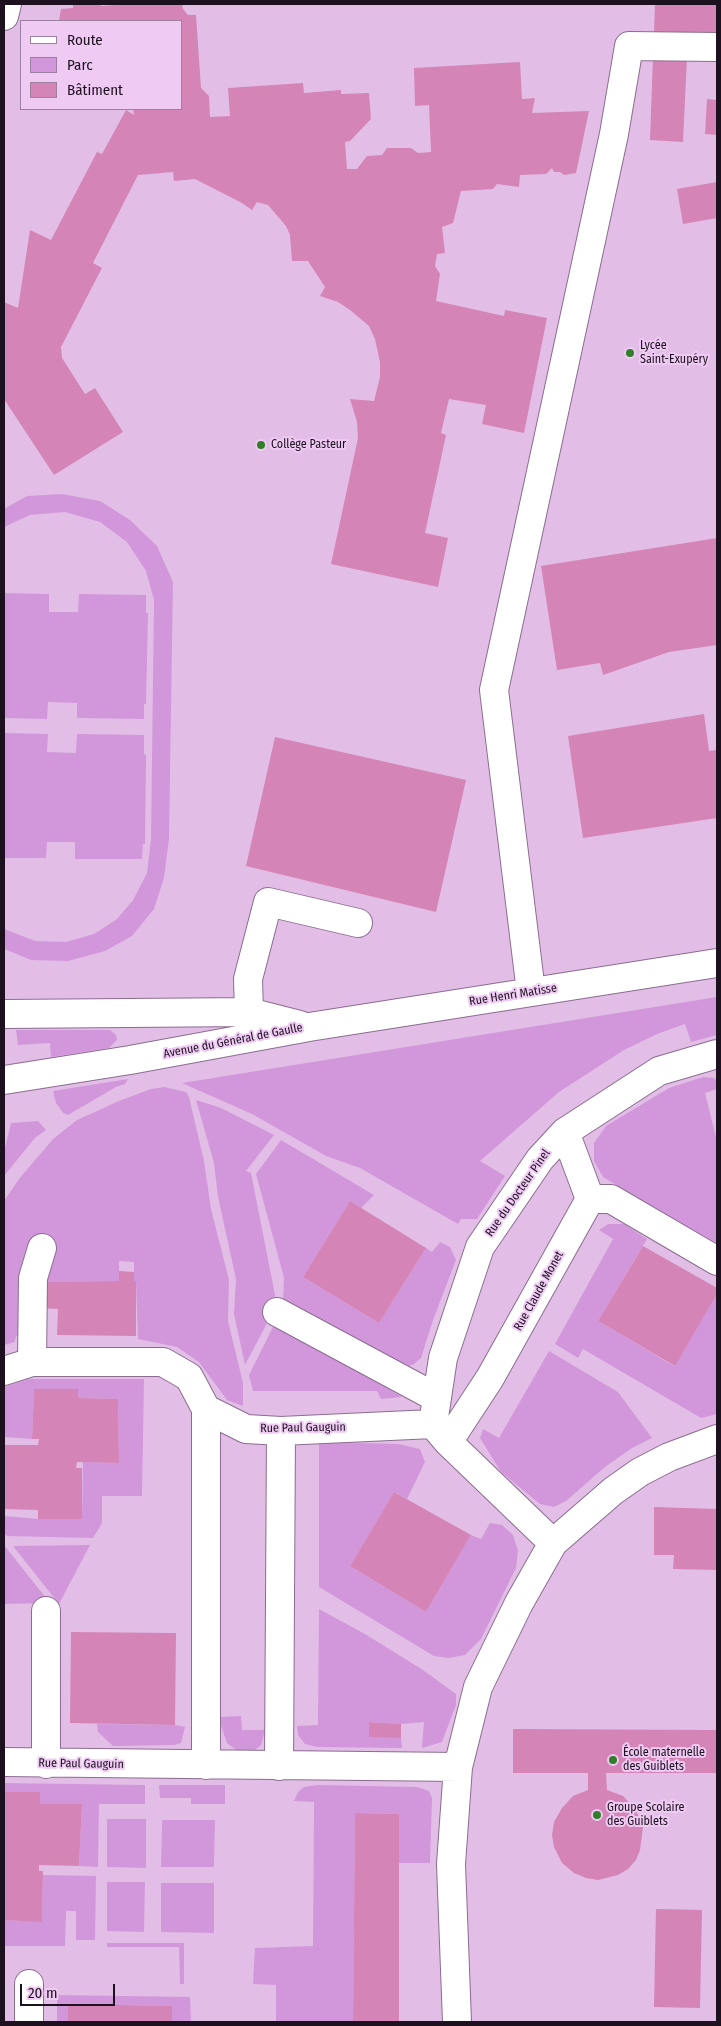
<!DOCTYPE html>
<meta charset="utf-8">
<style>
body{margin:0}
#map{position:relative;width:721px;height:2026px;overflow:hidden;background:#e2bee7;font-family:"Fira Sans Condensed",sans-serif}
canvas{display:block}
.frame{position:absolute;inset:0;border:5px solid #1d101f;pointer-events:none}
.legend{position:absolute;left:20px;top:20px;width:162px;height:90px;box-sizing:border-box;background:#efcbf4;border:1px solid #9b809f;margin:0;padding:6px 9px;list-style:none;font-size:15px;color:#1d101f}
.legend li{display:flex;align-items:center;gap:10px;height:25px}
.legend b{width:25px;border:1px solid #9b809f}
.scale{position:absolute;left:20px;top:1984px;width:95px;height:22px;box-sizing:border-box;border:2px solid #1d101f;border-top:0;padding-left:6px;font-size:15px;line-height:18px;white-space:nowrap;color:#1d101f;-webkit-text-stroke:4px #efcbf4;paint-order:stroke}
</style>
<div id="map">
<canvas width="721" height="2026"></canvas>
<div class="frame"></div>
<ul class="legend">
<li><b style="height:6px;background:#fff"></b>Route</li>
<li><b style="height:14px;background:#d297db"></b>Parc</li>
<li><b style="height:14px;background:#d484b7"></b>Bâtiment</li>
</ul>
<div class="scale">20 m</div>
</div>
<script>
const ctx = document.querySelector('canvas').getContext('2d');
ctx.lineJoin = 'round';
function paint(path, color) { ctx.fillStyle = color; ctx.fill(path, 'evenodd'); }
const shape = rows => new Path2D(rows.map(r => 'M' + r).join(''));
function trace(path, color, width, dash) { ctx.strokeStyle = color; ctx.lineWidth = width; ctx.lineCap = dash ? 'butt' : 'round'; ctx.setLineDash(dash || []); ctx.stroke(path); }
function drawText(font, color, halo, rows, align = 'center') {
  ctx.font = font + ' "Fira Sans Condensed",sans-serif'; ctx.lineWidth = 4; ctx.setLineDash([]); ctx.textBaseline = 'middle'; ctx.strokeStyle = halo; ctx.fillStyle = color; for (const [text, x, y, turn = 0] of rows) {
    ctx.save(); ctx.translate(x, y); ctx.rotate((+turn || 0) * Math.PI / 180); ctx.textAlign = isNaN(turn) ? turn : align; if (halo) ctx.strokeText(text, 0, 0); ctx.fillText(text, 0, 0); ctx.restore();
  }
}
paint(shape([
 [62,494,100,501,130,520,157,546,173,582,169,839,164,878,154,909,132,936,105,951,68,961,31,960,4,949,4,929,35,941,66,942,94,934,117,919,133,900,147,873,151,839,154,600,146,571,127,542,100,522,65,512,30,515,4,527,4,509,27,496],
 [4,593,49,594,49,612,78,612,79,594,146,595,146,613,148,613,146,704,144,704,144,719,77,718,77,703,48,702,47,719,4,718],
 [4,733,48,734,47,752,76,753,77,734,144,735,144,754,146,755,145,844,143,844,142,859,75,859,75,842,47,842,46,858,4,858],
 [717,997,717,1035,691,1042,685,1024,657,1034,624,1050,559,1092,480,1161,505,1176,477,1219,461,1219,458,1224,360,1168,326,1156,252,1114,182,1083],
 [16,1030,110,1030,116,1035,117,1040,109,1048,51,1057,50,1043,18,1045],
 [703,1077,714,1078,717,1081,717,1089,705,1093,717,1141,717,1250,616,1191,618,1186,603,1177,594,1161,594,1143,606,1126,669,1088],
 [128,1079,125,1084,116,1087,68,1115,63,1113,56,1103,53,1091],
 [164,1087,186,1092,189,1097,204,1161,211,1209,229,1280,228,1321,243,1383,243,1406,227,1400,199,1362,177,1347,138,1339,136,1282,134,1281,134,1262,119,1261,119,1281,42,1282,23,1335,16,1336,15,1342,4,1345,4,1201,19,1179,53,1139,77,1120,119,1101,151,1089],
 [196,1100,221,1108,274,1135,246,1171,251,1173,276,1300,275,1308,245,1365,234,1314,236,1279,218,1197,214,1163],
 [38,1121,46,1130,35,1138,4,1176,4,1152,11,1123],
 [281,1140,374,1195,361,1208,350,1201,303,1277,379,1323,426,1248,432,1252,440,1242,450,1247,456,1260,433,1320,421,1358,414,1364,404,1368,283,1302,284,1278,256,1174],
 [608,1224,624,1224,647,1239,598,1321,674,1366,717,1294,717,1414,701,1418,583,1349,578,1358,555,1344,613,1239,599,1230],
 [276,1321,402,1397,381,1399,377,1391,253,1391,249,1375],
 [549,1351,618,1392,652,1438,632,1448,605,1467,566,1501,554,1507,540,1504,501,1472,480,1438,483,1429,499,1438],
 [29,1379,144,1379,142,1496,102,1496,102,1523,93,1538,7,1536,4,1533,4,1516,38,1519,82,1519,83,1462,119,1463,118,1399,78,1398,78,1389,34,1389,32,1439,4,1437,4,1387],
 [319,1442,399,1444,420,1449,425,1462,407,1499,394,1492,350,1566,426,1612,471,1535,481,1539,490,1523,502,1525,513,1535,518,1551,516,1568,481,1639,465,1655,449,1658,434,1656,319,1587],
 [4,1545,50,1603,4,1604],
 [90,1545,59,1604,13,1546],
 [319,1609,365,1634,423,1670,456,1694,456,1705,442,1742,422,1748,424,1722,401,1724,370,1722,401,1738,402,1748,317,1747,305,1744,298,1735,297,1726,318,1725],
 [241,1716,242,1730,265,1730,261,1745,255,1750,248,1753,240,1753,227,1743,218,1717],
 [97,1724,175,1725,185,1727,181,1743,174,1745,113,1746,98,1732],
 [4,1783,145,1785,145,1804,99,1804,98,1867,79,1866,82,1804,40,1804,40,1792,4,1792],
 [159,1785,225,1785,225,1804,191,1804,191,1798,160,1798],
 [317,1785,417,1787,429,1791,432,1798,430,1863,399,1863,399,1814,355,1813,353,2022,276,2022,276,1985,253,1984,255,1948,313,1946,314,1802,294,1801,298,1792,304,1787],
 [107,1819,146,1819,146,1868,107,1867],
 [162,1820,215,1820,214,1867,161,1867],
 [43,1875,96,1876,95,1940,76,1940,76,1911,66,1911,65,1946,4,1946,4,1920,42,1921],
 [107,1882,145,1882,144,1932,107,1931],
 [161,1883,214,1883,214,1933,161,1932],
 [107,1943,184,1943,184,1984,180,1984,179,1947,107,1947],
 [57,1995,190,1997,191,2022,170,2022,170,2006,69,2004,68,2022,57,2022]
]), '#d297db');
paint(shape([
 [73,4,101,4,101,6,126,4,182,4,183,9,188,15,196,15,201,88,209,96,210,117,230,116,228,88,303,83,304,93,341,90,341,94,369,93,371,119,350,141,345,142,347,169,357,169,367,156,382,155,387,148,411,148,418,153,431,152,429,105,415,106,414,68,520,62,522,99,535,98,532,113,589,111,576,173,564,175,560,172,554,172,552,168,546,174,520,175,519,187,497,184,493,189,461,191,453,223,442,227,445,253,437,254,435,266,440,274,436,301,504,316,505,310,547,318,524,433,482,424,486,405,449,399,441,433,446,435,425,533,448,538,438,587,331,564,358,438,357,422,350,399,374,401,380,377,380,362,375,339,369,326,350,310,338,302,320,296,325,287,308,261,292,261,290,235,286,226,268,205,257,202,252,210,242,203,195,179,174,181,173,172,138,175,93,263,102,268,61,347,62,358,85,394,95,388,123,432,54,475,4,399,4,302,18,308,30,230,51,240,97,152,102,154,126,110,134,115,133,109,181,109,181,21,59,21,61,9,73,8],
 [655,4,717,4,717,35,654,33],
 [653,56,687,57,683,142,650,140],
 [707,99,717,100,717,135,705,134],
 [717,182,717,218,683,224,677,189],
 [717,538,717,645,669,652,603,675,600,663,557,670,541,566],
 [704,714,709,751,717,750,717,818,583,838,568,736],
 [275,737,466,780,436,912,246,866],
 [350,1201,426,1248,379,1323,303,1277],
 [643,1246,717,1288,717,1294,675,1366,598,1321],
 [119,1271,134,1272,134,1281,136,1281,136,1336,57,1335,58,1309,41,1308,42,1282,119,1281],
 [34,1389,78,1389,78,1398,118,1399,119,1463,77,1462,76,1468,82,1468,82,1519,38,1519,38,1510,4,1509,4,1445,38,1445,39,1439,32,1439],
 [394,1492,471,1535,426,1612,350,1566],
 [654,1507,717,1509,717,1570,673,1569,674,1555,654,1555],
 [71,1632,176,1633,175,1725,70,1723],
 [369,1722,401,1724,401,1738,369,1737],
 [513,1729,717,1730,717,1773,606,1773,607,1790,623,1796,635,1809,640,1819,643,1827,640,1850,636,1860,628,1869,618,1875,598,1880,586,1878,574,1873,562,1863,554,1847,552,1835,554,1822,562,1808,573,1796,588,1790,588,1773,513,1773],
 [4,1792,40,1792,40,1804,82,1804,79,1866,39,1865,39,1871,43,1871,42,1922,4,1920],
 [355,1813,399,1814,399,2022,353,2022],
 [656,1909,702,1910,700,2008,654,2007],
 [68,2004,172,2006,172,2022,68,2022]
]), '#d484b7');
const minor = shape([
 [4,16,7,4],
 [531,992,494,690,614,134,629,46,717,47],
 [249,1012,248,979,268,902,358,923],
 [4,1014,249,1012,300,1025],
 [4,1080,130,1060,309,1027,717,963],
 [590,1199,611,1199,717,1261],
 [277,1312,437,1398],
 [32,1362,33,1278,42,1248],
 [4,1371,32,1362,163,1362,189,1377,206,1409,246,1429,281,1431,433,1424],
 [433,1424,443,1358,480,1247,540,1159,565,1132,659,1071,717,1054],
 [437,1429,448,1442,553,1543],
 [448,1442,490,1378,590,1199,565,1132],
 [4,1762,458,1767],
 [46,1764,46,1611],
 [206,1765,206,1409],
 [279,1766,281,1431],
 [29,2022,29,1984],
 [457,2022,451,1864,458,1767,478,1687,519,1603,553,1543,613,1491,640,1472,669,1457,717,1439]
]);
trace(minor, '#8c6c91', 30);
trace(minor, '#fff', 28);
for (const [x, y, r, color] of [
 [630,353,5,"#307f28"],
 [261,445,5,"#307f28"],
 [613,1760,5,"#307f28"],
 [597,1815,5,"#307f28"]
]) { const dot = new Path2D(); dot.arc(x, y, r, 0, 2 * Math.PI); ctx.fillStyle = color; ctx.fill(dot); trace(dot, '#efcbf4', 2); }
drawText('12px', '#1d101f', '#efcbf4', [
 ["Lycée",640,346],
 ["Saint-Exupéry",640,360],
 ["Collège Pasteur",271,445],
 ["École maternelle",623,1753],
 ["des Guiblets",623,1767],
 ["Groupe Scolaire",607,1808],
 ["des Guiblets",607,1822]
], 'left');
drawText('12px', '#1d101f', '#efcbf4', [
 ["Rue Henri Matisse",513,995,-9],
 ["Avenue du Général de Gaulle",233,1041,-11],
 ["Rue du Docteur Pinel",518,1193,-55],
 ["Rue Claude Monet",539,1291,-61],
 ["Rue Paul Gauguin",303,1428,-1],
 ["Rue Paul Gauguin",81,1764,1]
]);
</script>
